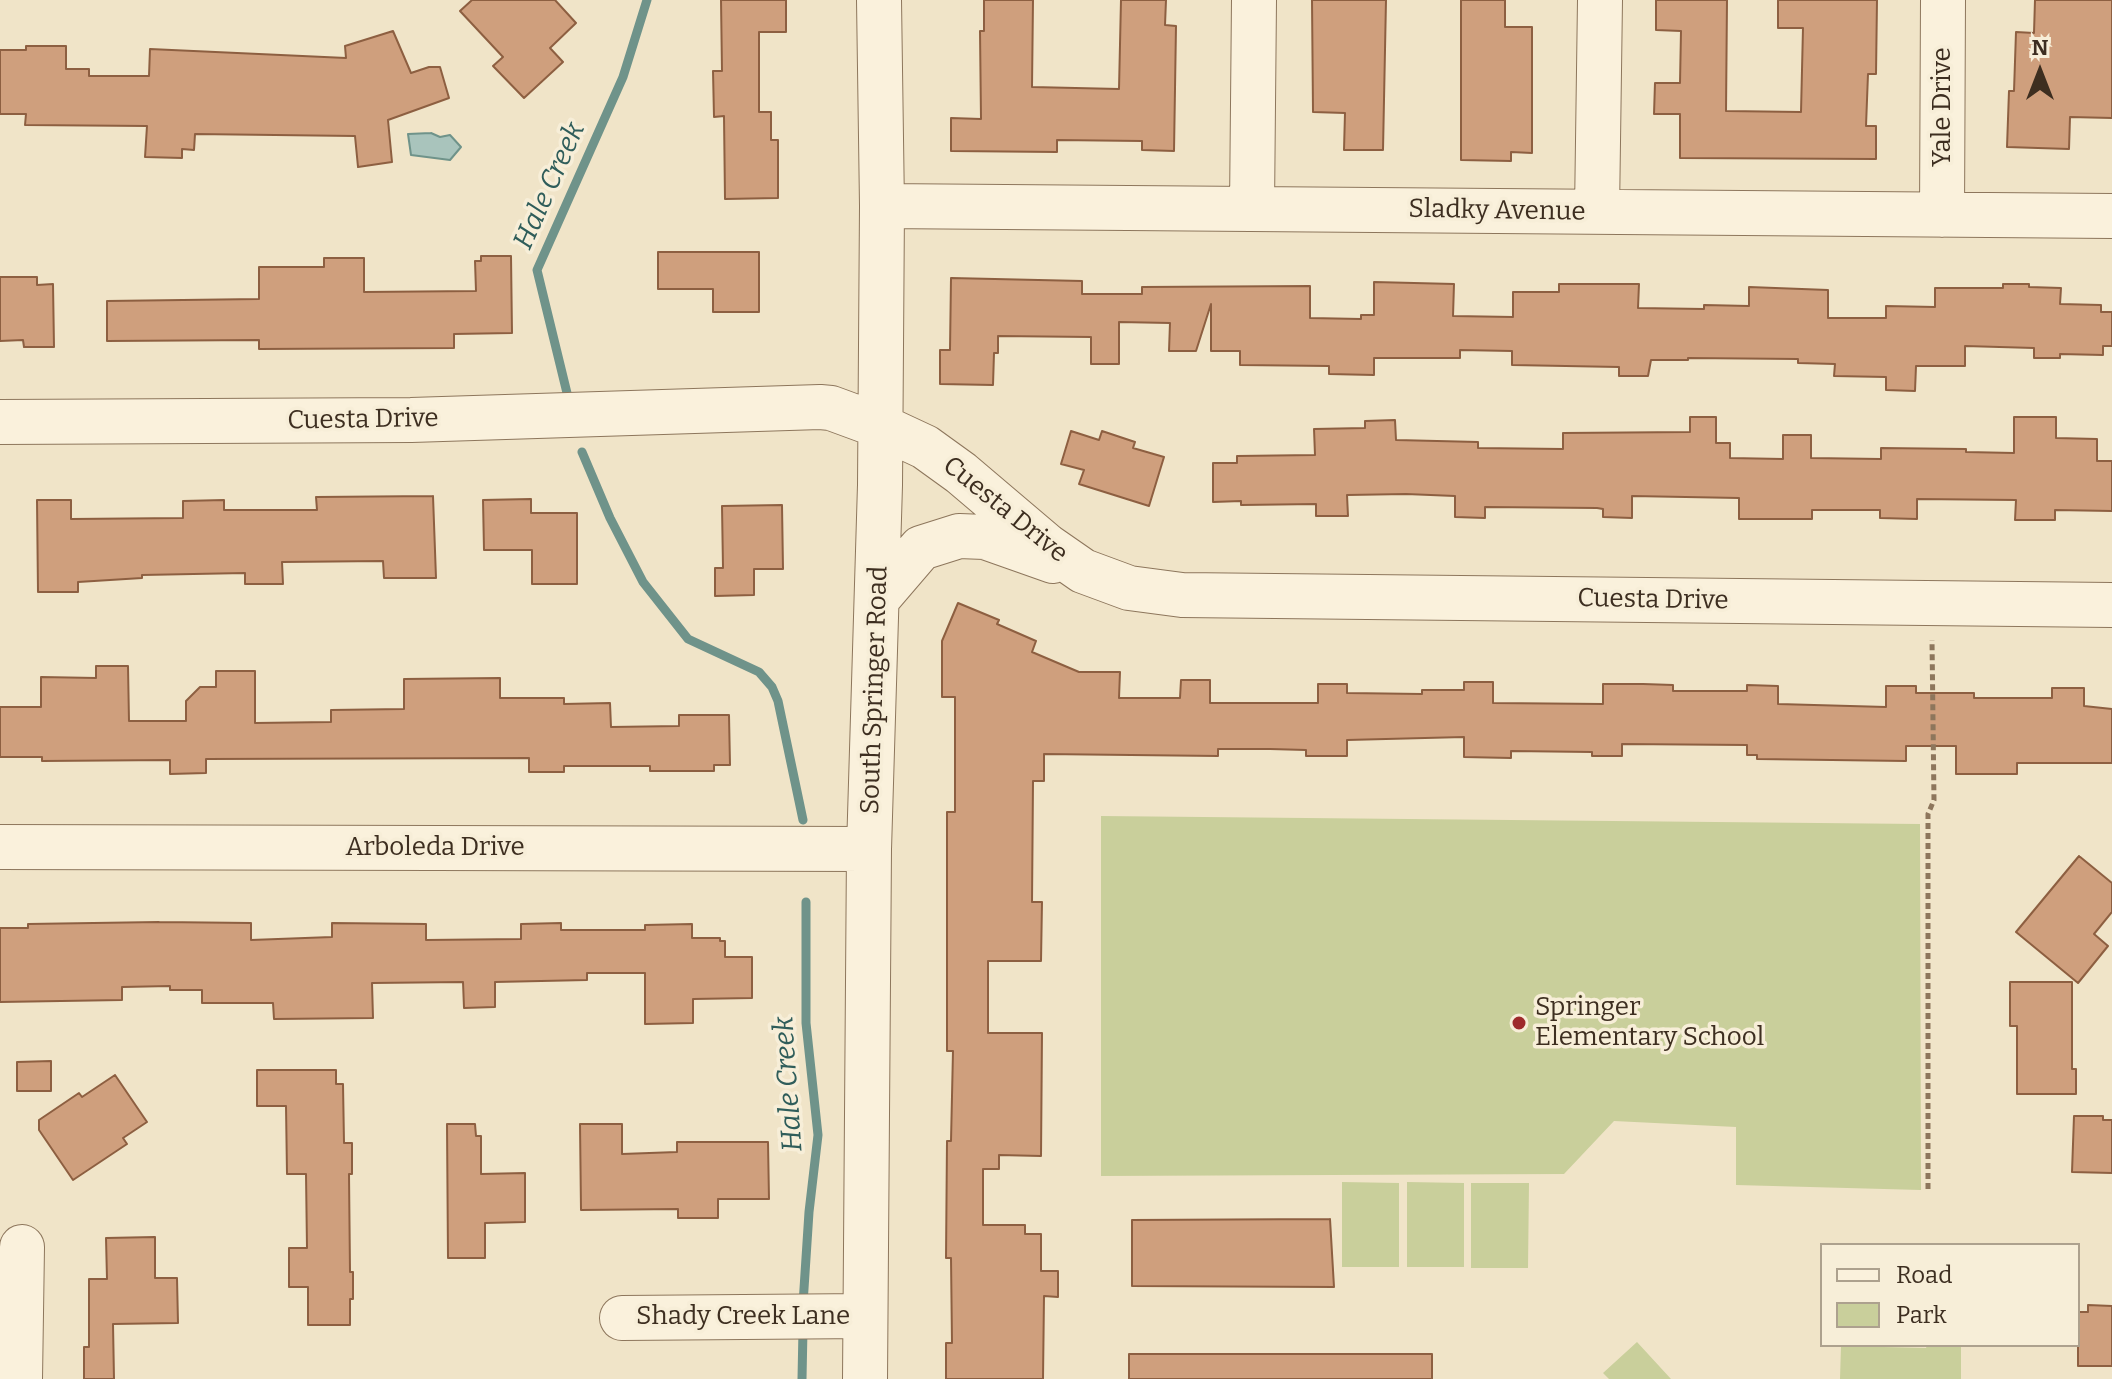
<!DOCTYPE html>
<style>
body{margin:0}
#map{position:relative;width:2112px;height:1379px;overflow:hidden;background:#f0e4c8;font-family:Bitter,serif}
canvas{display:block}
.legend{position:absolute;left:1820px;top:1243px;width:260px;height:104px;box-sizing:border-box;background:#f7eed8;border:2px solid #ada18e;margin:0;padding:10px 14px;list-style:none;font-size:24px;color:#3d2e20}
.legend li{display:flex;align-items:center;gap:16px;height:40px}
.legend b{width:40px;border:2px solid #ada18e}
.north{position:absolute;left:2000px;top:32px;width:80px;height:80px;-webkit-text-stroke:6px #f7eed8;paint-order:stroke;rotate:0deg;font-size:22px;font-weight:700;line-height:32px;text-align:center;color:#3d2e20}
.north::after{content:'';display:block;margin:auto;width:28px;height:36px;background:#3d2e20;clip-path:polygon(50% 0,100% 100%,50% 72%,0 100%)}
</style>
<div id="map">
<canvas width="2112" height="1379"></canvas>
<ul class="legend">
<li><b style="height:10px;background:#faf1dc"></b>Road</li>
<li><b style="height:22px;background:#c9cf9b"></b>Park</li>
</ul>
<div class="north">N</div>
</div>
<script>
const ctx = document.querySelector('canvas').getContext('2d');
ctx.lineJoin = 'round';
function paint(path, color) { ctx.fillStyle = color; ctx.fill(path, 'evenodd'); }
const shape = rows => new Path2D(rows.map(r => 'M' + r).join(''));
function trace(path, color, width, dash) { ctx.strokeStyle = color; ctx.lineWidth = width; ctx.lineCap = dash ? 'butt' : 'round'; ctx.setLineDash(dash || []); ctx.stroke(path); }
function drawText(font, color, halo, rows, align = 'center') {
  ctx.font = font + ' Bitter,serif'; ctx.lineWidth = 7; ctx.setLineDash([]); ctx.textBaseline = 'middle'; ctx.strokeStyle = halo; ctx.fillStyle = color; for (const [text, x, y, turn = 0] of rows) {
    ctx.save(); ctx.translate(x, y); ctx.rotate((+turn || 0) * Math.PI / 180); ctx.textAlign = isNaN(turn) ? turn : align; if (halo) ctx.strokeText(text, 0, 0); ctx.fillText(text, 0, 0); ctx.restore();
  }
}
paint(shape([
 [1101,816,1920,824,1921,1190,1736,1185,1736,1127,1614,1121,1564,1174,1101,1176],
 [1342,1182,1399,1183,1399,1267,1342,1267],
 [1407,1182,1464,1183,1464,1267,1407,1267],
 [1471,1183,1529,1183,1528,1268,1471,1268],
 [1637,1342,1671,1379,1609,1379,1603,1373],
 [1927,1345,1961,1345,1961,1379,1840,1379,1841,1346,1926,1348]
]), '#c9cf9b');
const water = shape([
 [431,133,440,137,450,135,461,147,450,160,411,155,408,134,431,133]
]);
paint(water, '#a9c4bc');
trace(water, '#6f938a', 2);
trace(shape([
 [567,393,537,270,623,77,647,0],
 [582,452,610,518,643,582,688,639,759,672,772,687,778,701,803,820],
 [803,1304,809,1212,818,1135,806,1023,806,902],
 [802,1379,803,1329]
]), '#6f938a', 9);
const building = shape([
 [472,0,555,0,576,23,550,48,563,62,524,98,493,66,503,57,460,11,472,0],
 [721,0,786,0,786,32,759,32,759,112,771,112,771,140,778,140,778,198,725,199,724,116,714,117,713,71,722,71,721,0],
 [984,0,1033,0,1032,87,1119,89,1121,0,1166,0,1165,25,1176,26,1174,151,1142,150,1142,141,1057,140,1057,152,951,151,951,118,981,119,980,31,984,31,984,0],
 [1312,0,1386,0,1383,150,1344,150,1345,113,1313,112,1312,0],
 [1461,0,1505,0,1505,27,1532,27,1532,153,1511,152,1511,161,1461,160,1461,0],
 [1656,0,1727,0,1726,111,1801,112,1803,28,1778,28,1778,0,1877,0,1876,74,1868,74,1866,126,1876,126,1876,159,1680,158,1680,114,1654,114,1655,83,1680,83,1681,31,1656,30,1656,0],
 [2035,0,2112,0,2112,118,2070,117,2069,149,2007,147,2009,91,2014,91,2016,32,2034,33,2035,0],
 [393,31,411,73,429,67,440,67,449,98,388,120,392,162,358,167,355,136,195,134,194,150,182,149,182,158,145,157,147,126,25,125,26,114,0,114,0,50,26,50,26,46,66,46,66,69,89,69,89,76,149,76,150,49,346,58,345,46,393,31],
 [658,252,759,252,759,312,713,312,713,289,658,289,658,252],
 [481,256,511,256,512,333,454,334,454,348,259,349,259,340,107,341,107,301,259,299,259,267,324,267,324,258,364,258,364,292,476,291,475,261,481,261,481,256],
 [0,277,37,277,37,285,53,284,54,347,24,347,23,340,0,341,0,277],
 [951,278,1082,281,1082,294,1142,294,1142,287,1310,286,1310,318,1361,319,1361,315,1374,315,1374,282,1454,284,1453,316,1513,317,1513,292,1559,292,1559,284,1639,284,1638,308,1704,309,1704,305,1749,306,1749,287,1828,290,1828,318,1886,318,1886,306,1935,307,1935,288,2003,288,2003,284,2029,284,2029,287,2061,288,2060,304,2101,305,2101,312,2112,312,2112,346,2103,346,2103,355,2060,354,2060,358,2034,358,2034,348,1965,346,1965,366,1916,366,1915,391,1886,390,1886,377,1834,376,1835,364,1798,363,1798,359,1688,358,1688,360,1651,360,1648,376,1619,376,1619,367,1512,365,1512,351,1460,350,1460,358,1374,358,1374,375,1329,374,1329,366,1240,365,1240,351,1211,351,1211,304,1196,351,1169,351,1170,323,1119,322,1119,364,1091,364,1091,337,998,336,998,353,994,353,993,385,940,384,940,350,950,350,951,278],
 [1690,417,1716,417,1716,443,1730,443,1730,458,1783,459,1783,435,1811,435,1811,458,1881,459,1881,448,1966,449,1966,452,2014,453,2014,417,2056,417,2056,438,2097,439,2097,461,2112,461,2112,511,2055,510,2055,520,2015,520,2016,500,1917,499,1917,519,1880,518,1880,510,1812,510,1812,519,1739,519,1739,498,1632,496,1632,518,1603,517,1603,509,1597,508,1485,507,1485,518,1455,517,1455,496,1406,494,1347,495,1348,516,1316,516,1316,504,1241,505,1241,501,1213,502,1213,463,1237,463,1237,456,1315,455,1314,429,1365,428,1365,421,1395,420,1396,440,1478,442,1478,448,1563,449,1563,433,1690,432,1690,417],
 [1071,431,1099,440,1102,431,1135,442,1133,448,1164,457,1149,506,1079,484,1084,470,1061,464,1071,431],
 [433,496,436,578,384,578,383,561,282,562,283,584,245,584,245,573,142,575,142,578,78,582,78,592,38,592,37,500,71,500,71,519,183,518,183,501,224,500,224,510,317,510,316,497,433,496],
 [531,499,531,513,577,513,577,584,532,584,532,550,484,550,483,500,531,499],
 [782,505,783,569,754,569,754,595,715,596,715,568,723,568,722,506,782,505],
 [958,603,999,620,997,624,1036,641,1032,652,1079,672,1120,672,1119,698,1180,698,1181,680,1210,680,1210,703,1318,703,1318,684,1347,684,1347,693,1422,694,1422,690,1464,690,1464,682,1493,682,1493,703,1603,704,1603,684,1643,684,1673,685,1673,691,1747,691,1747,685,1778,686,1778,704,1886,707,1886,686,1916,686,1916,693,1974,693,1974,698,2052,698,2052,688,2084,688,2084,706,2112,709,2112,763,2017,763,2017,774,1956,774,1956,746,1906,746,1906,761,1757,759,1757,755,1747,755,1747,745,1622,744,1622,756,1592,756,1592,752,1511,751,1511,758,1464,757,1464,737,1347,740,1347,756,1306,756,1306,750,1270,749,1218,749,1218,756,1044,754,1044,781,1033,781,1032,902,1042,902,1041,961,988,961,988,1033,1042,1033,1041,1156,999,1155,999,1169,983,1169,983,1225,1025,1225,1025,1234,1041,1234,1041,1271,1058,1271,1058,1297,1044,1296,1043,1379,946,1379,946,1343,952,1343,951,1258,946,1258,947,1141,951,1141,953,1051,947,1051,947,812,955,812,955,697,942,697,942,641,958,603],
 [96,666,128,666,129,721,186,721,186,701,200,687,216,687,216,671,255,671,255,723,331,722,331,710,404,709,404,679,500,678,500,698,564,698,564,704,610,703,611,727,679,726,679,715,729,715,730,765,714,765,714,771,650,771,650,766,564,766,564,772,529,772,529,758,206,759,206,773,170,774,170,760,42,761,42,757,0,757,0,707,41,707,41,677,96,678,96,666],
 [2079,856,2112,883,2112,912,2094,934,2108,946,2078,983,2016,932,2079,856],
 [159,922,251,923,251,940,332,937,332,923,426,924,426,940,521,939,521,924,561,923,561,930,645,930,645,925,692,924,692,938,720,938,720,941,725,941,725,957,752,957,752,998,693,999,693,1023,645,1024,645,973,587,973,587,980,495,982,495,1007,464,1008,463,982,372,983,373,1018,274,1019,273,1003,202,1003,202,990,170,990,170,986,122,987,122,1000,0,1002,0,928,28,928,28,924,159,922],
 [2010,982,2072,982,2072,1069,2076,1069,2076,1094,2017,1094,2017,1026,2010,1026,2010,982],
 [51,1061,51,1091,17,1091,17,1062,51,1061],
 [257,1070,336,1070,336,1084,343,1084,344,1143,352,1143,352,1174,349,1174,350,1272,353,1272,353,1299,350,1299,350,1325,308,1325,308,1287,289,1287,289,1248,307,1248,306,1174,287,1174,286,1106,257,1106,257,1070],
 [115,1075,147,1122,123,1138,127,1144,73,1180,39,1130,39,1120,79,1093,82,1097,115,1075],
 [2074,1116,2103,1116,2103,1120,2112,1120,2112,1173,2072,1172,2074,1116],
 [447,1124,475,1124,476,1136,481,1136,481,1174,525,1173,525,1222,485,1223,485,1258,448,1258,447,1124],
 [580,1124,622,1124,622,1154,677,1152,677,1142,768,1142,769,1199,718,1199,718,1218,678,1218,678,1209,581,1210,580,1124],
 [1330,1219,1334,1287,1132,1286,1132,1220,1330,1219],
 [155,1237,155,1278,177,1278,178,1323,113,1324,114,1379,84,1379,84,1347,89,1347,89,1279,107,1279,106,1238,155,1237],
 [2088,1305,2112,1306,2112,1366,2078,1366,2078,1312,2088,1312,2088,1305],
 [1129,1354,1432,1354,1432,1379,1129,1379,1129,1354]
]);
paint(building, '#cf9f7d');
trace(building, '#8d5f41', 2);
const minor = shape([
 [882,206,2112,216],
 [1252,208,1254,0],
 [1597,212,1600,0],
 [1942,215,1943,0],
 [0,422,411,420,820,407,831,408,880,426,925,447,961,473,1047,546,1083,571,1129,588,1182,595,2112,605],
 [879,597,921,548,959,536,985,537,1053,561],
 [0,847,869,849],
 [622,1318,865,1316],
 [20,1379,22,1247],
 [865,1379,869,849,880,485,882,206,879,0]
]);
trace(minor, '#8d765c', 46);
trace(shape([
 [1928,1189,1928,814,1934,800,1932,640]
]), '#8d765c', 5, [6, 4]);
trace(minor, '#faf1dc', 44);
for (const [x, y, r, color] of [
 [1519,1023,8,"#9e2a2b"]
]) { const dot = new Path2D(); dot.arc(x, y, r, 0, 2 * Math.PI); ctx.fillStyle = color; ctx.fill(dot); trace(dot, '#f7eed8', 3); }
drawText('26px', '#3d2e20', '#f7eed8', [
 ["Yale Drive",1943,107,-90],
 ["Sladky Avenue",1497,211,1],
 ["Cuesta Drive",363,420,-1],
 ["Cuesta Drive",1005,510,39],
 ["Cuesta Drive",1653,600,1],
 ["South Springer Road",875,690,-88],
 ["Arboleda Drive",435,848],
 ["Shady Creek Lane",743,1317]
]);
drawText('26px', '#3d2e20', '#f7eed8', [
 ["Springer",1535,1008],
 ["Elementary School",1535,1038]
], 'left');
drawText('italic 28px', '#2f5d5a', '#f7eed8', [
 ["Hale Creek",550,186,-66],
 ["Hale Creek",789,1084,-94]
]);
</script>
